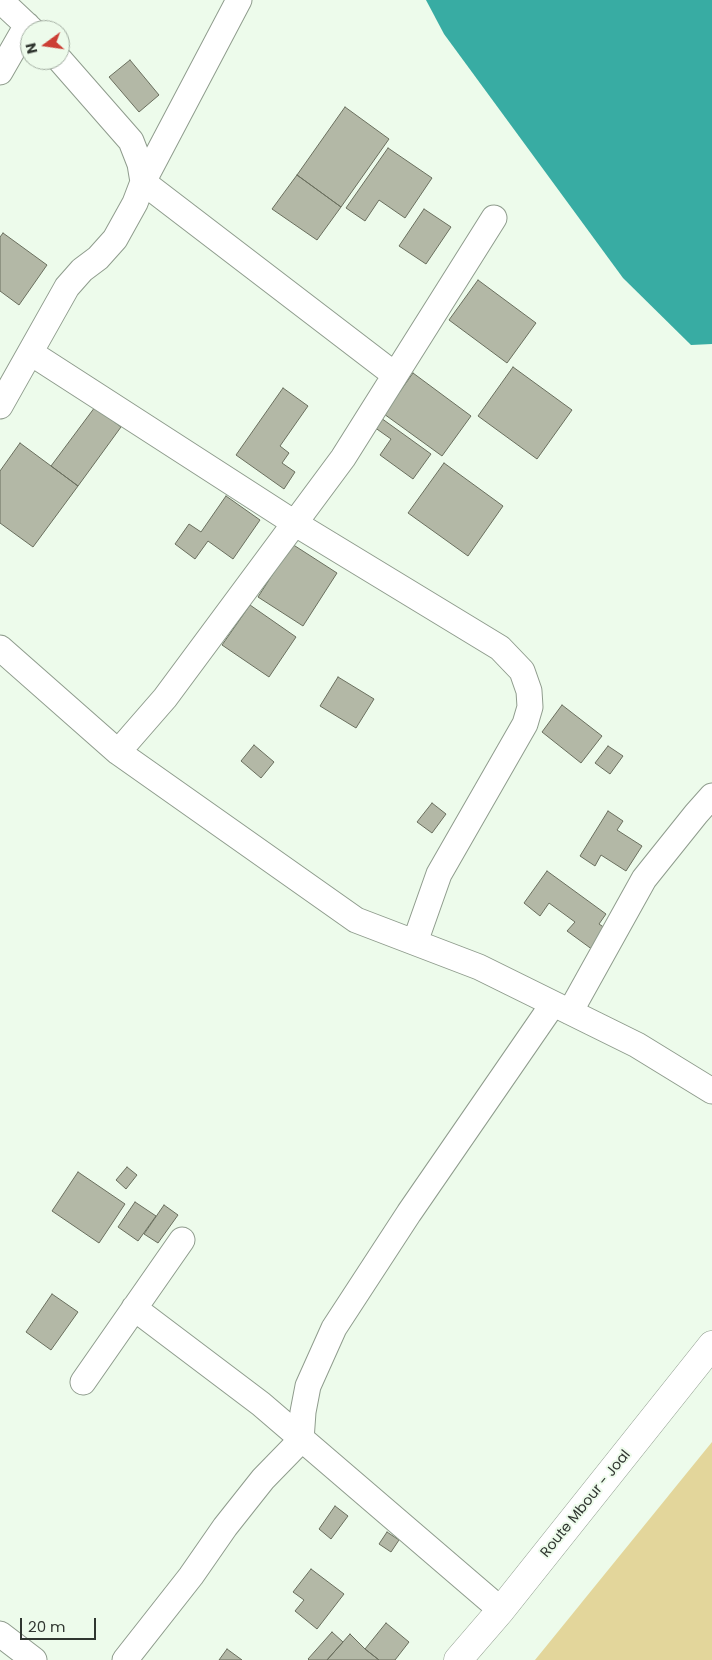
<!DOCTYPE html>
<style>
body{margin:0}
#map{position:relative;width:712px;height:1660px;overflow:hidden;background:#edfbeb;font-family:Poppins,sans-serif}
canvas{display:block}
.north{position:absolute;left:20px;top:20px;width:50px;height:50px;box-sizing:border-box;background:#edfbeb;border:1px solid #a1aca0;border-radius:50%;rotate:256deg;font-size:14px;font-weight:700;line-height:20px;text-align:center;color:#303630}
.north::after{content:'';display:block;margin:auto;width:18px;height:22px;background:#cc3f35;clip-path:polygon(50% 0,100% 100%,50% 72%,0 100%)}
.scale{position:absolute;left:20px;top:1618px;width:76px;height:22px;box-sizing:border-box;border:2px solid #303630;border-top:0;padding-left:6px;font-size:15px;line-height:18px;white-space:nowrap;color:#303630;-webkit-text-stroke:4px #edfbeb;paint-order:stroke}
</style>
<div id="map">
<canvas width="712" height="1660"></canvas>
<div class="north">N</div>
<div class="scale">20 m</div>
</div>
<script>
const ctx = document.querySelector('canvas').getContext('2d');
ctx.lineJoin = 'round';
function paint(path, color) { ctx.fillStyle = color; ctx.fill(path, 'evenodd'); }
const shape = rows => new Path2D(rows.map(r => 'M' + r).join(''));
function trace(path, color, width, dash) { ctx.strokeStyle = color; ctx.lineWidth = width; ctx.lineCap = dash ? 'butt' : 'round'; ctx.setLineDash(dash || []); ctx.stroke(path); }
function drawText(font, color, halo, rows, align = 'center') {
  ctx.font = font + ' Poppins,sans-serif'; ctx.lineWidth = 4; ctx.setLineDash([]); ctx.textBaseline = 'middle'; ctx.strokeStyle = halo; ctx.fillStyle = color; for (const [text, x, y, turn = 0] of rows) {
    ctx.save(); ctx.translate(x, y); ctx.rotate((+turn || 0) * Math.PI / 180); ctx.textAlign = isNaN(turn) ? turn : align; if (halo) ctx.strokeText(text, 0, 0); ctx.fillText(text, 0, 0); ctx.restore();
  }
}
paint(shape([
 [712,1442,712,1660,535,1660]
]), '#e3d69b');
paint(shape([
 [426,0,712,0,712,344,691,345,623,278,444,34]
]), '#38aca3');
const building = shape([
 [130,60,159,95,139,112,109,77,130,60],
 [345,107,389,139,341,207,297,175,345,107],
 [388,148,432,178,405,218,379,200,365,221,346,208,388,148],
 [297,175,341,207,317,240,272,209,297,175],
 [424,209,451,227,426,264,399,246,424,209],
 [3,233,47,265,19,305,0,291,0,237,3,233],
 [478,280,536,323,507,363,449,320,478,280],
 [513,367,572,410,537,459,478,416,513,367],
 [413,373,471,416,442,456,384,414,413,373],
 [283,388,308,406,280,446,289,453,282,463,295,472,284,489,236,455,283,388],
 [95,407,121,427,78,486,51,466,95,407],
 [381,418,431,454,413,479,380,455,391,439,374,427,381,418],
 [20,443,78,486,33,547,0,523,0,471,20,443],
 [444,463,503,506,468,556,408,513,444,463],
 [226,496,260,520,233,559,208,541,195,559,175,544,189,524,201,532,226,496],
 [292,544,337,573,303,626,258,597,292,544],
 [250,605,296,637,269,677,222,645,250,605],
 [338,677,374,699,356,728,320,706,338,677],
 [562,705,602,736,581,763,542,732,562,705],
 [254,745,274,762,261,778,241,761,254,745],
 [608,746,623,756,610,774,595,763,608,746],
 [432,803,446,814,432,833,417,822,432,803],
 [608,811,623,821,617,830,642,846,626,871,601,855,595,866,580,856,608,811],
 [547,871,606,914,599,924,608,930,593,950,567,931,575,922,549,903,540,916,524,903,547,871],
 [127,1167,137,1175,126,1189,116,1180,127,1167],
 [78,1172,125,1204,99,1243,52,1211,78,1172],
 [135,1202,156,1216,138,1241,118,1227,135,1202],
 [164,1205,178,1215,158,1243,144,1234,164,1205],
 [52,1294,78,1312,51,1350,26,1332,52,1294],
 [335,1506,348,1516,331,1539,319,1529,335,1506],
 [387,1532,399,1540,391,1552,379,1544,387,1532],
 [311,1569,344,1594,317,1629,295,1611,304,1600,293,1592,311,1569],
 [386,1623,409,1642,395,1660,379,1660,365,1649,386,1623],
 [332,1632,343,1642,327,1660,309,1660,308,1659,332,1632],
 [350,1634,365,1649,379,1660,327,1660,350,1634],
 [227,1649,242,1660,219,1660,227,1649]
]);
paint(building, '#b3b8a6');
trace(building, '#6a6f5e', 1);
const minor = shape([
 [0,0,32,30],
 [60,60,131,141,140,164,143,182,395,375],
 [0,72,27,25],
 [31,353,296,524,500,648,522,671,529,691,530,707,525,724,439,874,415,942],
 [0,406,67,287,82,270,98,258,115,239,135,203,143,182,239,0],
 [0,648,118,752,356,920,479,967,637,1045,712,1091],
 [118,752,165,698,343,458,494,218],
 [570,1012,644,879,696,814,712,796],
 [134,1308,261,1404,501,1610],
 [83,1382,182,1240],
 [0,1634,34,1660],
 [125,1660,191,1576,225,1527,263,1479,301,1440,303,1412,308,1386,334,1328,409,1213,553,1004]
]);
const secondary = shape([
 [458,1660,501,1610,712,1345]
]);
trace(minor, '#8f9c8d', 27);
trace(secondary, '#8f9c8d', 29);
trace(minor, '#fff', 25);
trace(secondary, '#fff', 28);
drawText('14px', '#303630', '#edfbeb', [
 ["Route Mbour - Joal",586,1504,-51]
]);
</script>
